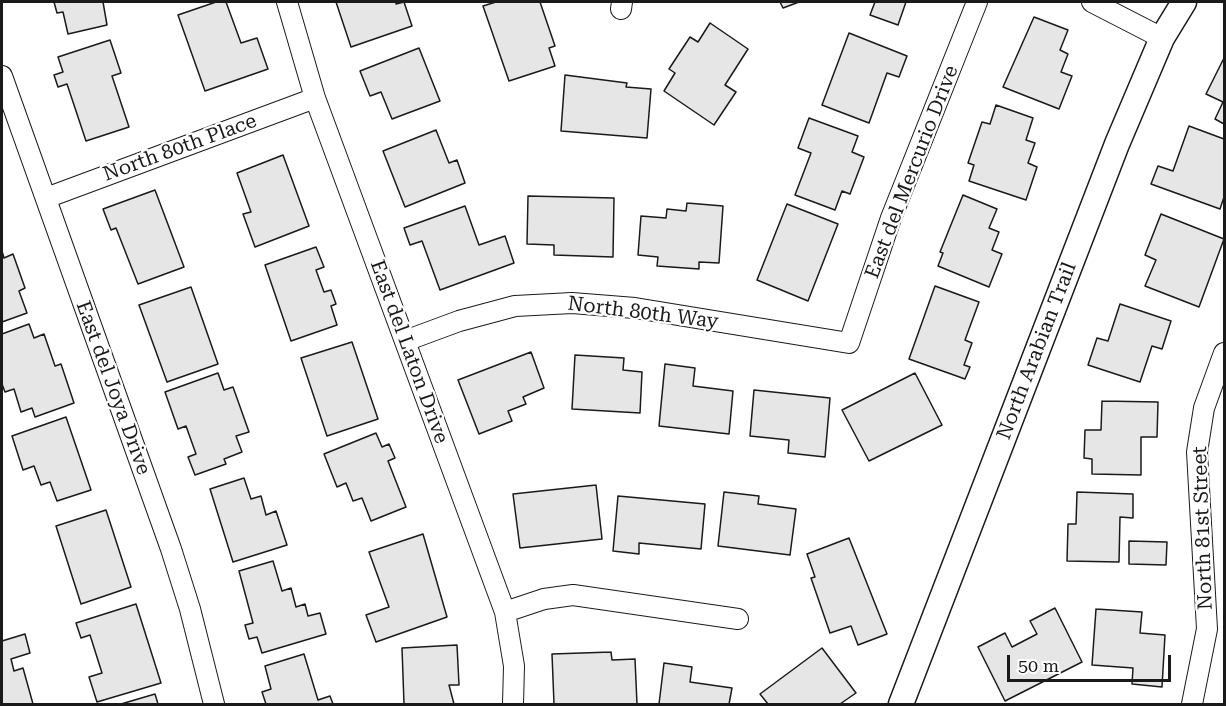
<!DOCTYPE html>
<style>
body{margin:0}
#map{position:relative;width:1226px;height:706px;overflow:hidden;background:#fff;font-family:"Roboto Serif",serif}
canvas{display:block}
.frame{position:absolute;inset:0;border:3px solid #1a1a1a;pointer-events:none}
.scale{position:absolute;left:1007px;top:655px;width:164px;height:27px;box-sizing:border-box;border:3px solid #1a1a1a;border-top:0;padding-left:8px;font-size:18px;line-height:21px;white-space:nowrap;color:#1a1a1a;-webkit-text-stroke:4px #fff;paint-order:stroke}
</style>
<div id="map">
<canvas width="1226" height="706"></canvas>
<div class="frame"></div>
<div class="scale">50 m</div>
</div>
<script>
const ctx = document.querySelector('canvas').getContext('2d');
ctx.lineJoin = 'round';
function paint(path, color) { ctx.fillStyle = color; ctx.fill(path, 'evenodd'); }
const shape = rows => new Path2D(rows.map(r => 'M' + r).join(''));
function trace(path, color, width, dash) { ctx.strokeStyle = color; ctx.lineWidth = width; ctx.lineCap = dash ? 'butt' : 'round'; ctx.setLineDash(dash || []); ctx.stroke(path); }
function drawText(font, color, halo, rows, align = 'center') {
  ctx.font = font + ' "Roboto Serif",serif'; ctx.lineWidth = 4.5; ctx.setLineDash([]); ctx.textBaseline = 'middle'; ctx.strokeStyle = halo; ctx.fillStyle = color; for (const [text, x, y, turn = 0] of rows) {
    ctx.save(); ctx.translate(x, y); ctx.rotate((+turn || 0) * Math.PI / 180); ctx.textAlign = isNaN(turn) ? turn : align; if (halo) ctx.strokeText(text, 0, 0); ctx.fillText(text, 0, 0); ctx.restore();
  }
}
const building = shape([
 [54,2,103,2,107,25,68,34,63,12,57,13,54,2],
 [216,2,226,2,241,43,257,38,268,69,205,91,178,15,216,2],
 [336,2,396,2,396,4,404,2,412,26,351,47,336,2],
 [496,2,540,2,555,46,549,48,555,66,509,81,483,6,496,2],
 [780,2,799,2,783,8,780,2],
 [875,2,906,2,898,25,870,15,875,2],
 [1034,17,1068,30,1060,50,1068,54,1061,72,1072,76,1059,109,1003,87,1034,17],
 [710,23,748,49,725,85,736,92,714,125,664,91,675,73,669,69,690,37,698,42,710,23],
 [849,33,907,56,899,77,887,73,869,123,822,105,849,33],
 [110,40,121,73,112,76,129,127,86,141,67,84,58,87,54,75,63,72,58,57,110,40],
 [419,48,440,101,392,119,381,92,370,96,360,71,419,48],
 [1224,58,1224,124,1215,119,1223,102,1206,94,1224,58],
 [565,75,627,83,626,87,651,89,647,138,561,131,565,75],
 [996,105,1033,118,1026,140,1035,143,1028,163,1037,167,1026,200,969,181,974,165,968,163,982,122,990,124,996,105],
 [809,118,858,136,852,152,864,157,850,194,842,191,835,210,795,195,811,153,798,148,809,118],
 [1189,126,1224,139,1224,197,1220,209,1151,184,1158,166,1173,171,1189,126],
 [436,130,449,163,457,160,465,183,405,207,383,151,436,130],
 [283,155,309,226,255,247,243,214,251,212,237,173,283,155],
 [155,190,184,267,138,284,116,228,111,230,103,209,155,190],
 [963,195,997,209,989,228,999,232,992,250,1002,254,989,287,938,266,943,253,940,252,963,195],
 [528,196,614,198,613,257,554,255,554,245,527,244,528,196],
 [687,203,723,206,719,263,699,262,699,269,657,266,658,257,638,255,641,216,666,218,667,209,686,211,687,203],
 [787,204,838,224,808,301,757,280,787,204],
 [465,206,479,245,505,236,514,263,440,290,422,241,410,245,404,228,465,206],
 [1161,214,1224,239,1199,307,1145,286,1156,260,1145,255,1161,214],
 [316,247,324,267,316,270,324,292,331,290,336,304,331,306,337,325,291,341,265,265,316,247],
 [2,251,4,258,13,254,25,288,19,291,27,313,2,322,2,251],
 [935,286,979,302,965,340,972,343,964,365,970,367,965,379,909,359,935,286],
 [191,287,218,364,167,382,139,305,191,287],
 [1120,304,1171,321,1162,349,1152,346,1140,382,1088,365,1097,338,1108,341,1120,304],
 [29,324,34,338,44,334,55,366,61,364,74,403,35,417,32,408,21,412,14,389,5,392,2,384,2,334,29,324],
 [352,342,378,419,327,436,301,358,352,342],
 [531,352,544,388,523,397,526,404,508,411,512,421,479,434,458,380,531,352],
 [575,355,624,358,623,370,642,372,640,413,572,409,575,355],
 [665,364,695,368,693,386,733,391,729,434,659,426,665,364],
 [218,373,224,390,233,387,249,432,236,436,242,452,224,459,226,464,195,475,188,457,196,454,186,426,178,429,165,392,218,373],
 [915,373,942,425,869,461,842,410,915,373],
 [754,390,830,398,825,457,788,453,789,440,750,436,754,390],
 [1102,401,1158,402,1157,437,1141,437,1141,475,1092,474,1092,459,1084,458,1085,430,1101,430,1102,401],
 [66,417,91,490,57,501,50,482,41,485,34,466,23,470,12,436,66,417],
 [376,433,382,447,389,444,395,458,388,461,406,507,371,521,362,498,353,501,346,483,337,487,324,454,376,433],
 [244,478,251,499,261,496,266,515,276,511,287,545,233,562,210,489,244,478],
 [596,485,602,539,520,548,513,494,596,485],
 [724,492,759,496,758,504,796,509,790,555,718,546,724,492],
 [1077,492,1133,494,1133,518,1120,517,1119,562,1067,561,1068,524,1076,524,1077,492],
 [618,496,705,504,701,549,639,543,639,554,613,551,618,496],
 [106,510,131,587,81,604,56,526,106,510],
 [423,534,447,617,376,642,366,615,389,607,369,552,423,534],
 [849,538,887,634,858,645,851,626,830,633,811,578,815,577,807,554,849,538],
 [1129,541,1167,542,1166,565,1129,564,1129,541],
 [273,561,282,591,291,588,296,607,305,604,308,616,320,613,326,634,262,653,257,637,249,639,245,625,253,623,239,571,273,561],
 [136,604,161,683,97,702,89,677,102,673,90,635,81,638,76,623,136,604],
 [1055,608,1082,662,1005,701,978,647,1005,633,1012,647,1037,634,1030,621,1055,608],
 [1096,609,1142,612,1140,633,1165,635,1162,687,1132,684,1133,668,1092,665,1096,609],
 [25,634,30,653,11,659,14,671,23,668,33,704,2,704,2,641,25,634],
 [457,645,459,685,449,685,454,704,404,704,402,648,457,645],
 [822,648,856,693,840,704,768,704,760,694,822,648],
 [611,652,612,660,635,659,637,704,554,704,552,654,611,652],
 [304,654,318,700,330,696,333,704,266,704,262,692,271,689,265,666,304,654],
 [664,663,692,667,690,682,732,688,729,704,659,704,664,663],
 [155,694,158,704,121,704,155,694]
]);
paint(building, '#e6e6e6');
trace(building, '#1a1a1a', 1.5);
const minor = shape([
 [287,2,315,98,505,612,514,666,513,704],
 [1092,2,1162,38],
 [621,9,622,2],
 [2,76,171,549,190,609,214,704],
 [46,198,315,98],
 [405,341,459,321,515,306,572,303,635,308,849,343,891,218,977,2],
 [505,612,544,599,573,595,738,619],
 [1192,704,1207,629,1197,452,1204,408,1224,353]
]);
const tertiary = shape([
 [901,704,1117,144,1162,38,1184,2]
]);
trace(minor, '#1a1a1a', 22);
trace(tertiary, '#1a1a1a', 27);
trace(minor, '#fff', 20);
trace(tertiary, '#fff', 24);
drawText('20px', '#1a1a1a', '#fff', [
 ["North 80th Place",180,148,-20],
 ["East del Mercurio Drive",912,172,-69],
 ["North 80th Way",643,313,7],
 ["North Arabian Trail",1037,351,-69],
 ["East del Laton Drive",409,352,70],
 ["East del Joya Drive",113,388,70],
 ["North 81st Street",1203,528,-92]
]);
</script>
